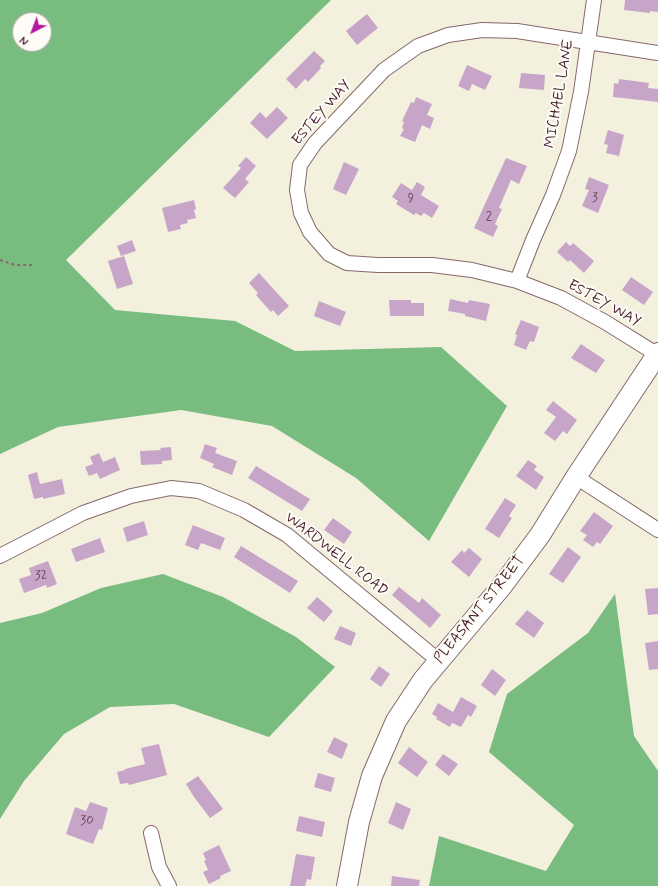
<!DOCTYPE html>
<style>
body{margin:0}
#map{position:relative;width:658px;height:886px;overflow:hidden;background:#f4f0de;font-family:Mynerve,sans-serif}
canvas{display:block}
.north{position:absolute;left:12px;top:12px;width:40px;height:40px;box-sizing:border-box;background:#fdfcf7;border:1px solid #b5a4a5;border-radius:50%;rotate:222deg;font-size:11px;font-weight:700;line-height:16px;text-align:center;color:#4a1f2b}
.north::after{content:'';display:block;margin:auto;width:14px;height:18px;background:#b5179e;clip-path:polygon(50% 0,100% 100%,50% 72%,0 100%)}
</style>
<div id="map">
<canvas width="658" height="886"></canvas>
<div class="north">N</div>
</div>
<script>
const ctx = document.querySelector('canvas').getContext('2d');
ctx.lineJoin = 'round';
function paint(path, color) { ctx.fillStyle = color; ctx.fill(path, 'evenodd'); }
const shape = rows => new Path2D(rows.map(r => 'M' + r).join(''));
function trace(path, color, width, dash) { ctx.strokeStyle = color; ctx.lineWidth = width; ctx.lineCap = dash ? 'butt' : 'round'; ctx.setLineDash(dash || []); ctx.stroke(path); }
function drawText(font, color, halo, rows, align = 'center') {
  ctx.font = font + ' Mynerve,sans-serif'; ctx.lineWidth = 4; ctx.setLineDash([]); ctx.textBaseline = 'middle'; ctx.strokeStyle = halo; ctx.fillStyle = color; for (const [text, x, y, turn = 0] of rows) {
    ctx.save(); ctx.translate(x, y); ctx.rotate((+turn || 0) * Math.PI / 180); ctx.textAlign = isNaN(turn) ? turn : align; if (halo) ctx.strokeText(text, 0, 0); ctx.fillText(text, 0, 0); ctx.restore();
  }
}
paint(shape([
 [0,0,331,0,66,260,115,310,235,321,295,351,441,347,507,406,429,541,356,478,272,426,181,410,58,427,0,454],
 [20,20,44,20,44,44,20,44],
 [163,574,223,597,296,637,335,667,269,737,174,704,110,707,64,734,24,781,0,819,0,623,42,613,101,588],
 [615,594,634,736,658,771,658,886,429,886,439,836,546,871,574,825,489,752,507,694,588,633]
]), '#78bc7f');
paint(shape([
 [625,0,658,0,658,12,650,11,650,13,624,10],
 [367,14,378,28,357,45,346,31],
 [314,51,325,61,320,66,321,68,308,82,305,79,296,89,286,79],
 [467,65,492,76,485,90,472,84,469,91,458,86],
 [521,73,545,75,544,90,519,88],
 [619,79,649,83,648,88,658,89,658,102,613,97,614,83,618,84],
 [416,97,432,104,427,115,434,118,430,129,422,125,415,142,400,136,404,129,402,128,404,122,402,121,411,102,414,103],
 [277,107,288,118,267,139,250,123,260,112,266,118],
 [608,130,624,135,619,156,606,153,608,145,604,144],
 [246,157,256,166,245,179,249,182,235,198,223,188,241,168,238,166],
 [506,158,527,166,519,184,511,180,499,208,502,209,495,224,498,226,493,237,474,228],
 [344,162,359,169,346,195,333,189],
 [589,177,609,185,598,213,582,206,589,190,585,189],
 [417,182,425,187,421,195,439,206,432,218,424,213,421,216,416,213,414,215,396,204,398,201,392,197,401,183,412,190],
 [194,200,196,209,194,210,196,218,187,220,188,223,180,225,181,229,168,232,162,208],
 [132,240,136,251,121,256,117,246],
 [566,242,570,246,573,243,594,261,584,273,570,260,568,262,557,252],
 [124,256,133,284,117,289,108,261],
 [259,273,289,306,278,316,273,310,271,312,256,295,258,293,249,283],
 [631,277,653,292,644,305,622,290],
 [450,299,468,303,469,300,490,304,486,321,465,316,465,314,448,311],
 [389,300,411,300,411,303,424,303,424,316,390,316],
 [319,301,346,312,340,326,314,316],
 [521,320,539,327,534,342,530,341,526,350,514,345,517,335,515,334],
 [581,344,605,360,596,373,571,358],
 [553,401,577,420,567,434,563,431,555,441,544,433,556,417,546,410],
 [205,444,217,448,215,453,237,461,232,475,212,467,214,464,200,458],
 [171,447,172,460,162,461,162,464,141,465,140,451,161,450,160,448],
 [99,453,103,462,115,457,120,470,100,479,97,473,89,476,85,467,93,464,90,457],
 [528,460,537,466,534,470,544,477,536,490,516,476],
 [256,466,310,499,302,511,248,478],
 [37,472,40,484,62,479,65,494,43,499,43,497,34,499,28,475],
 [505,498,516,505,509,516,512,518,499,538,485,529],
 [594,512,613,526,600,544,597,542,593,547,583,540,587,535,580,531],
 [333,518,352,532,344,544,324,530],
 [144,521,148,535,127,542,123,528],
 [193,525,225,538,220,550,201,543,198,550,185,545],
 [100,538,105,552,76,562,71,549],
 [241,546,298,581,290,593,234,557],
 [568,547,581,557,563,583,549,574],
 [469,548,482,559,469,577,451,562,462,550,464,553],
 [48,561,57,584,47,588,46,585,24,593,19,579,31,575,29,568],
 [399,587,419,603,422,598,441,615,430,628,392,595],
 [658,588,658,614,648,615,645,589],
 [317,597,333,611,324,622,307,608],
 [527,610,544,623,534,638,515,624],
 [340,626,356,633,351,646,334,639],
 [658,641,658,669,649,670,645,643],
 [379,666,390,674,381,687,370,679],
 [492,669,506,680,495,696,481,685],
 [461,697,477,706,471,717,468,715,461,727,452,723,450,727,436,719,437,717,432,714,438,703,453,712],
 [334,737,348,744,342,759,327,752],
 [159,744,167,775,129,785,128,783,120,784,117,772,125,770,125,769,145,764,141,748],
 [409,747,428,762,417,777,398,763],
 [443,754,458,764,449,776,435,765],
 [318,773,335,778,331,792,314,787],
 [198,776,223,809,210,818,194,797,186,784],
 [90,802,108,808,102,830,99,829,93,844,66,834,75,807,86,811],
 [396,802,411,809,403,830,388,823],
 [299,816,325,822,322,837,296,831],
 [219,845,231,871,220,876,221,878,209,884,203,872,208,870,204,861,206,860,203,853],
 [296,854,315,857,311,880,307,879,305,886,290,886],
 [392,876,420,880,419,886,391,886]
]), '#c7a5c8');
const minor = shape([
 [658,53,517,31,482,30,448,35,418,46,384,70,315,143,300,165,297,190,301,213,310,232,329,254,347,263,378,265,432,265,472,270,517,281,561,298,605,322,658,355],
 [517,281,533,240,553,195,569,151,581,92,594,0],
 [576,477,658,530],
 [0,556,83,513,131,496,171,488,199,491,244,510,287,535,439,661],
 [151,833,159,867,169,886]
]);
const secondary = shape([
 [347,886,359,822,372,776,396,721,423,680,502,586,540,535,576,477,658,353]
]);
trace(minor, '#86686a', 16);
trace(secondary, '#86686a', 22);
trace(shape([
 [0,260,15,265,32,265]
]), '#86686a', 2, [3, 3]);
trace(minor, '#fff', 14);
trace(secondary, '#fff', 20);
drawText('13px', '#694052', null, [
 ["3",595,198],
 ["9",411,199],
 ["2",489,217],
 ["32",41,576],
 ["30",87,821]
]);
drawText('15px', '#4a1f2b', '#fdfcf7', [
 ["MICHAEL LANE",560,94,-80],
 ["ESTEY WAY",322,113,-49],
 ["ESTEY WAY",604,304,29],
 ["WARDWELL ROAD",336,555,38],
 ["PLEASANT STREET",480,610,-51]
]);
</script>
